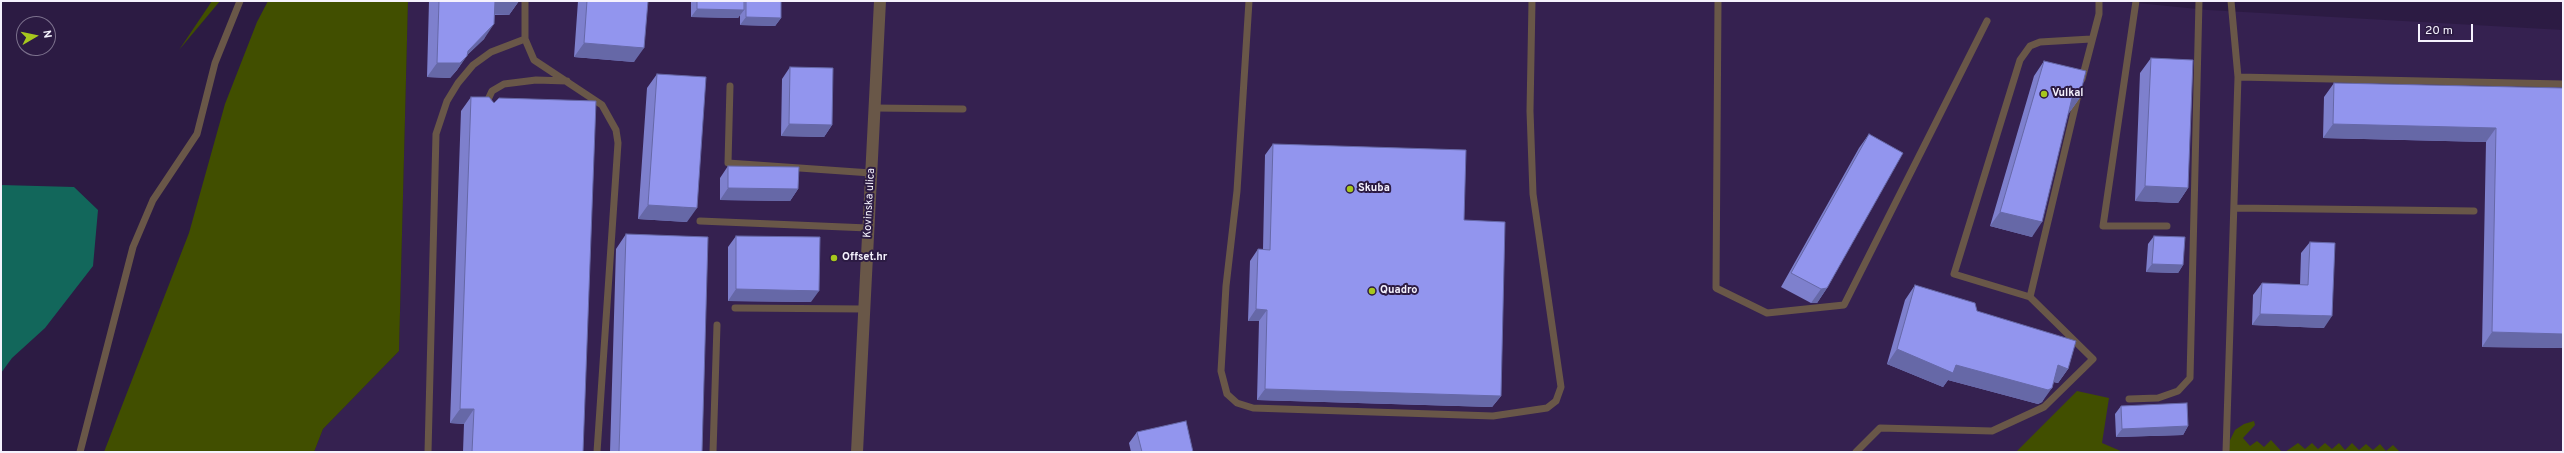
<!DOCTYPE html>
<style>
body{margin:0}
#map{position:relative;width:2564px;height:453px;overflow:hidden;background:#2c1b43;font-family:Overpass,sans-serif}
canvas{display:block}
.frame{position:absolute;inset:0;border:2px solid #f5f2fd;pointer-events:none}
.north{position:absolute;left:16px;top:16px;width:40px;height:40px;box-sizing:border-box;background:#2c1b43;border:1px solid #7c718d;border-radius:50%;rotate:81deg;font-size:11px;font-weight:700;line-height:16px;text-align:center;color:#f5f2fd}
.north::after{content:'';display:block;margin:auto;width:14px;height:18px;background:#a7c71e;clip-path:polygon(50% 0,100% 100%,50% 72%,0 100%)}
.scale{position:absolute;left:2418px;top:24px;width:55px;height:18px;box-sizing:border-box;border:2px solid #f5f2fd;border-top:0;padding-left:5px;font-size:12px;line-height:14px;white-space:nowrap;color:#f5f2fd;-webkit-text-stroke:3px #2c1b43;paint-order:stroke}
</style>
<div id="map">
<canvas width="2564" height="453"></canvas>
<div class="frame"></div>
<div class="north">N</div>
<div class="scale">20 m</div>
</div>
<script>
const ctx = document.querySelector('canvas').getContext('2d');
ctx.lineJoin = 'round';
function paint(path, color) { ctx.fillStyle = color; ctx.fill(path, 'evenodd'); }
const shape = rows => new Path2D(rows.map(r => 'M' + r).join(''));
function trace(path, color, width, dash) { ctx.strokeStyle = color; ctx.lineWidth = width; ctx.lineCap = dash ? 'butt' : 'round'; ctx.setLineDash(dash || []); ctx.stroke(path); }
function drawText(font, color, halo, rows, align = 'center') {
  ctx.font = font + ' Overpass,sans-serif'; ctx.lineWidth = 4; ctx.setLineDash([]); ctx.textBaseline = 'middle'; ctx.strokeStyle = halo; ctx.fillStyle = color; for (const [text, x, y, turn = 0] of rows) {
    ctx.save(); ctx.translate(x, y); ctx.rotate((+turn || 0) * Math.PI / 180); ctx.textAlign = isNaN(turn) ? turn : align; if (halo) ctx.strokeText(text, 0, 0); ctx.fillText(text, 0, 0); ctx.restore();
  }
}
paint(shape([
 [408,1,2117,1,2208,10,2563,30,2563,452,314,452,323,429,399,351]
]), '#352150');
paint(shape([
 [212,1,220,1,179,50],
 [268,1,408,1,399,351,323,429,314,452,104,452,189,233,225,104,257,22],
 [2077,391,2109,398,2102,443,2123,452,2016,452],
 [2254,421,2255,425,2243,438,2250,446,2257,441,2264,447,2271,440,2282,452,2228,452,2230,440,2235,430,2244,424],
 [2298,443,2305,449,2312,443,2318,449,2325,443,2332,449,2339,443,2345,450,2352,443,2359,450,2366,444,2373,450,2380,444,2386,451,2393,445,2400,452,2285,452]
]), '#414f00');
paint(shape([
 [1,185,74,187,98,210,93,266,45,328,12,358,1,373]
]), '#12675b');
trace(shape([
 [525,1,525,39,534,60,602,105,616,130,618,143,597,452],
 [1249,1,1237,191,1226,286,1221,371,1227,394,1237,403,1253,408,1493,416,1547,408,1556,401,1561,387,1533,194,1530,111,1532,1],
 [1718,1,1716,288,1767,313,1844,305,1987,21],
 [2136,1,2103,226,2167,226],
 [2231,1,2238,77],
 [2082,79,2099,14,2099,1],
 [730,86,728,163,871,173],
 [2078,95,2030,297,1954,274,2020,60,2030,46,2040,42,2091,39],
 [485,106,492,91,504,84,536,80,567,81],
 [874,108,963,109],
 [2235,208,2474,211],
 [700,221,868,228],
 [735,308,864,309],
 [2129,399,2158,398,2178,391,2190,378,2199,1],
 [80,452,133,247,153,200,197,134,215,63,240,1],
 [428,452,436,134,447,101,458,83,473,65,491,52,525,39],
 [713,452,717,325],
 [1856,452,1880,428,1992,431,2044,407,2093,359,2030,297],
 [2226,452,2238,77,2563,84]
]), '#695748', 7);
trace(shape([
 [857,452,880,1]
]), '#695748', 12);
paint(shape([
 [429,1,519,1,509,15,494,15,484,39,467,55,457,70,450,78,427,77],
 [578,1,648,1,634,62,574,57],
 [691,1,781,1,781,18,775,26,740,25,740,15,738,18,691,17],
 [2151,58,2188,188,2178,203,2135,201,2140,73],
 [2044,61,2079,99,2069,113,2068,113,2032,237,1990,226,2034,76],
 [790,67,832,125,824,137,781,136,782,79],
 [657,74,687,222,638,219,647,88],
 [2334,83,2563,88,2563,348,2482,347,2486,142,2323,138,2324,97],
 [471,97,583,452,463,452,464,424,450,423,461,111],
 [1869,134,1827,288,1817,303,1811,303,1781,287,1859,148],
 [1273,144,1464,220,1501,396,1492,407,1257,400,1259,321,1248,321,1250,261,1258,249,1263,249,1265,155],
 [728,166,798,189,790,201,720,200,720,178],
 [626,234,702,452,610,452,616,249],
 [736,236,811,302,728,301,728,247],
 [2154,236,2183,265,2178,273,2146,272,2148,244],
 [2310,242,2324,328,2252,325,2253,295,2262,283,2300,285,2301,253],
 [1915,285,1977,311,2068,369,2058,383,2053,382,2042,402,2038,404,1948,380,1943,387,1887,364,1905,300],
 [2121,406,2188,426,2183,435,2116,437,2115,414],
 [1137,432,1193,452,1131,452,1129,443]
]), '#7e80cd');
paint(shape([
 [494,1,519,1,509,15,485,14],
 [697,9,744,10,738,18,691,17],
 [746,17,781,18,775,26,740,25],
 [494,24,484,39,459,63,467,56,457,70,450,78,427,77,437,63,468,51],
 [584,43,644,48,634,62,574,57],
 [2072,98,2079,99,2069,113,2062,112],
 [789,124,832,125,824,137,781,136],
 [2333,124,2496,128,2486,142,2323,138],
 [2145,186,2188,188,2178,203,2135,201],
 [728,188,798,189,790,201,720,200],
 [648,205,697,208,687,222,638,219],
 [2000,212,2042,222,2032,237,1990,226],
 [2152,264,2183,265,2178,273,2146,272],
 [1827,288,1817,303,1811,303,1821,289],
 [736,289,819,291,811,302,728,301],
 [1256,309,1267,310,1259,321,1248,321],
 [2260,314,2332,316,2324,328,2252,325],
 [2492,332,2563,334,2563,348,2482,347],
 [1897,349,1956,365,2052,388,2042,402,2038,404,1948,380,1943,387,1887,364],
 [2058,365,2068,369,2058,383,2048,380],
 [1265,389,1501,396,1492,407,1257,400],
 [460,409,474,409,464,424,450,423],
 [2188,426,2183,435,2116,437,2122,429]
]), '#6668a7');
const building = shape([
 [439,1,495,1,494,24,468,51,467,56,460,63,437,63,439,1],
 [587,1,648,1,644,48,584,43,587,1],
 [697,1,744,1,744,10,697,9,697,1],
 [746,1,781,1,781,18,746,17,746,1],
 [2151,58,2193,60,2188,188,2145,186,2151,58],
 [2044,61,2086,71,2079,99,2072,98,2042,222,2000,212,2044,61],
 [790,67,833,68,832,125,789,124,790,67],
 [657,74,706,77,697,208,648,205,657,74],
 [2334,83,2563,88,2563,334,2492,332,2496,128,2333,124,2334,83],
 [471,97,489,97,494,103,499,98,596,101,583,452,472,452,474,409,460,409,471,97],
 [1869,134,1903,153,1827,288,1821,289,1791,273,1869,134],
 [1273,144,1466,150,1464,220,1505,222,1501,396,1265,389,1267,310,1256,309,1258,249,1270,250,1273,144],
 [728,166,799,167,798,189,728,188,728,166],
 [626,234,708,237,702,452,619,452,626,234],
 [736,236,820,237,819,291,736,289,736,236],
 [2154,236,2185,237,2183,265,2152,264,2154,236],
 [2310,242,2335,243,2332,316,2260,314,2262,283,2308,285,2310,242],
 [1915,285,1975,303,1977,311,2076,341,2068,369,2058,365,2052,388,2048,390,1956,365,1953,373,1897,349,1915,285],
 [2187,403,2188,426,2122,429,2121,406,2187,403],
 [1186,421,1193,452,1142,452,1137,432,1186,421]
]);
paint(building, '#9295ee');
trace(building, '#6668a7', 1);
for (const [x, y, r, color] of [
 [2044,94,4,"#a7c71e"],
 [1350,189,4,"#a7c71e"],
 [834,258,4,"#a7c71e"],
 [1372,291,4,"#a7c71e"]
]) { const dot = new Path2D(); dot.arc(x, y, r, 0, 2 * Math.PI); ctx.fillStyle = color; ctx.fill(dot); trace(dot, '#2c1b43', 1.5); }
drawText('bold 11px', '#f5f2fd', '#2c1b43', [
 ["Vulkal",2052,94],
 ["Skuba",1358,189],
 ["Offset.hr",842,258],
 ["Quadro",1380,291]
], 'left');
drawText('11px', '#f5f2fd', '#2c1b43', [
 ["Kovinska ulica",870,203,-87]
]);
</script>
